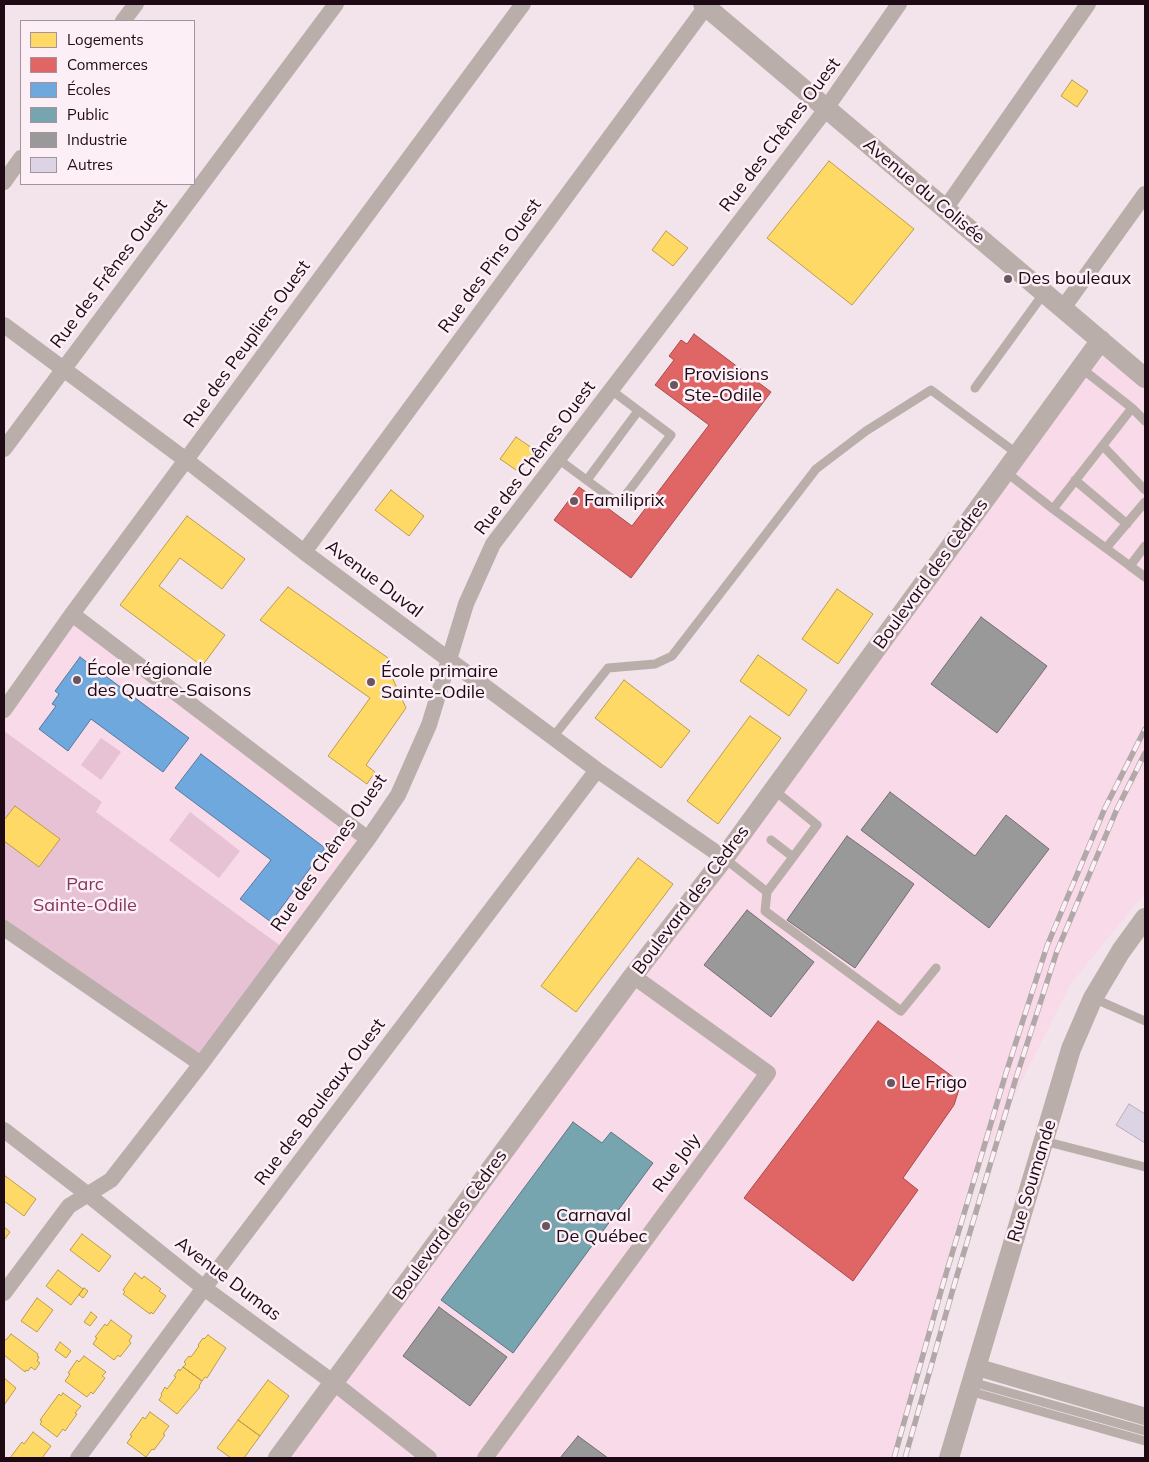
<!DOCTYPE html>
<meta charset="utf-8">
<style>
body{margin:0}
#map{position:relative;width:1149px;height:1462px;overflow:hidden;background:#f3e4eb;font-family:Mulish,sans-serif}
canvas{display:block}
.frame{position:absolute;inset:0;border:5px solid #1e0915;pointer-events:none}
.legend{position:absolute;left:20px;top:20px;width:175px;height:165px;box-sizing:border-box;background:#fdeff6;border:1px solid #a4939c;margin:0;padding:6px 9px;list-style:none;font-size:15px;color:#1e0915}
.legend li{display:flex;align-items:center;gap:10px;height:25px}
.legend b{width:25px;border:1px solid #a4939c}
</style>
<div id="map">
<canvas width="1149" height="1462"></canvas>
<div class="frame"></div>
<ul class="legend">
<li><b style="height:14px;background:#ffd966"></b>Logements</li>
<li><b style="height:14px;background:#e06666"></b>Commerces</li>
<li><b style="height:14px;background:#6fa8dc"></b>Écoles</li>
<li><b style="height:14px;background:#76a5af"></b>Public</li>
<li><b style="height:14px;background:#999"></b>Industrie</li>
<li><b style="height:14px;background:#dcd4e4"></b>Autres</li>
</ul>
</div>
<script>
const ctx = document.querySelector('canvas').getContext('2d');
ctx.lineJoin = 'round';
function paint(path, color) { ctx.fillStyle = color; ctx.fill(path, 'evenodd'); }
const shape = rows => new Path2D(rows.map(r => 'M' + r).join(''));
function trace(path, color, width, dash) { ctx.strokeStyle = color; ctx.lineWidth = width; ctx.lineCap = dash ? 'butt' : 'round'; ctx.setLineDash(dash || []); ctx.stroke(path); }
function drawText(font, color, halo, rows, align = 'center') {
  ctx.font = font + ' Mulish,sans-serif'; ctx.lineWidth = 5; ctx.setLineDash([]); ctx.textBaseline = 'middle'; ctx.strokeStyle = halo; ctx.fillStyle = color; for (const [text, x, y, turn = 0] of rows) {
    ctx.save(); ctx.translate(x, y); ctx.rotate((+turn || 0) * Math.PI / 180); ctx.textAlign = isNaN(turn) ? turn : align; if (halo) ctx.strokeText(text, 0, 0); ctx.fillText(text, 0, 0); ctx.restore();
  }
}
paint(shape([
 [1101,340,1145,378,1145,893,1070,985,966,1192,893,1458,280,1458],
 [72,614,368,839,285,949,96,812,102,802,4,731,4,710]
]), '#f8dae8');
paint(shape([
 [4,731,102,802,96,812,285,949,201,1064,4,928],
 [101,738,121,752,101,780,81,765],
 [190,812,240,851,219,878,169,840]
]), '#e7c1d4');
const homes = shape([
 [1072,80,1088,91,1077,107,1061,96,1072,80],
 [829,161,914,229,852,305,767,238,829,161],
 [666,231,688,248,673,266,652,250,666,231],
 [516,437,535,450,519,472,500,459,516,437],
 [391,490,424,516,409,536,375,510,391,490],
 [187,516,245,559,222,589,180,558,159,586,225,635,202,666,120,605,187,516],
 [288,587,388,658,387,666,406,708,366,765,375,772,367,784,328,756,370,698,260,620,288,587],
 [837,589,873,614,838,664,802,639,837,589],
 [758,655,807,690,789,716,740,681,758,655],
 [624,680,690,731,661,768,595,718,624,680],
 [750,716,781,738,718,824,687,801,750,716],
 [15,806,60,839,39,867,4,841,4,820,15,806],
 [638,858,673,884,576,1012,541,986,638,858],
 [4,1175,36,1199,24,1216,4,1201,4,1175],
 [4,1227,10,1232,4,1240,4,1227],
 [82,1234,111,1256,99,1272,70,1250,82,1234],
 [58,1270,83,1289,71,1305,46,1286,58,1270],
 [135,1273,142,1279,144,1276,161,1289,159,1291,166,1296,153,1314,151,1312,150,1314,123,1294,125,1292,123,1290,135,1273],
 [84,1288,88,1291,83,1298,79,1295,84,1288],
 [37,1298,53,1310,37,1332,21,1321,37,1298],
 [91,1312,97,1317,90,1326,84,1322,91,1312],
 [111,1320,132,1336,129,1341,131,1343,120,1357,118,1355,114,1360,93,1344,97,1338,95,1337,105,1324,107,1326,111,1320],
 [11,1334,38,1354,37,1356,39,1357,37,1361,40,1363,35,1370,31,1367,28,1371,26,1370,25,1372,4,1355,4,1339,6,1340,11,1334],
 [208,1335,226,1348,207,1378,205,1377,202,1381,183,1367,186,1364,184,1362,189,1356,191,1357,199,1346,198,1345,203,1338,204,1339,208,1335],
 [60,1342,71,1351,66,1358,55,1350,60,1342],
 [84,1356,106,1372,102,1376,105,1378,93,1394,91,1392,87,1397,65,1381,70,1374,68,1373,77,1360,79,1362,84,1356],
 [183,1367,202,1381,199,1386,200,1387,177,1414,159,1400,162,1395,161,1394,165,1387,167,1389,176,1377,174,1376,179,1369,180,1371,183,1367],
 [4,1378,16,1388,4,1405,4,1378],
 [268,1380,289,1396,260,1436,238,1420,268,1380],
 [63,1393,81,1406,75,1413,77,1414,65,1431,63,1429,57,1437,40,1424,42,1421,40,1420,59,1394,61,1396,63,1393],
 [150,1412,169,1426,163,1434,165,1435,154,1450,152,1449,146,1457,127,1443,132,1436,130,1435,143,1417,145,1419,150,1412],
 [238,1420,260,1436,244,1458,231,1458,217,1448,238,1420],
 [33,1432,51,1446,42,1458,10,1458,22,1442,24,1444,33,1432]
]);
paint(homes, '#ffd966');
trace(homes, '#bc9b4e', 1);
const shops = shape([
 [694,334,771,392,631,578,554,520,579,487,632,526,709,425,655,385,674,360,669,356,681,340,687,344,694,334],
 [878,1021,961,1083,954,1105,903,1178,918,1190,853,1281,744,1198,878,1021]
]);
paint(shops, '#e06666');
trace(shops, '#a64a4e', 1);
const schools = shape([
 [80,657,189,738,163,772,91,719,68,751,39,729,56,706,52,704,59,694,55,691,80,657],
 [201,754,325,848,271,922,240,899,271,860,175,788,201,754]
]);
paint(schools, '#6fa8dc');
trace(schools, '#5778a0', 1);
const public = shape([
 [573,1122,602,1143,611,1132,653,1163,513,1353,441,1300,573,1122]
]);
paint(public, '#76a5af');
trace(public, '#5c7681', 1);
const industry = shape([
 [981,617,1047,666,997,733,931,684,981,617],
 [890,792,975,856,1006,815,1049,849,989,928,861,830,890,792],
 [847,836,914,884,855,968,787,920,847,836],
 [747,910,814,962,771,1017,704,965,747,910],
 [439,1307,507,1357,470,1406,403,1356,439,1307],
 [578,1436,608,1458,560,1458,578,1436]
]);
paint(industry, '#999');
trace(industry, '#746e71', 1);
const building = shape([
 [1129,1104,1145,1114,1145,1143,1116,1125,1129,1104]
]);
paint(building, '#dcd4e4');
trace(building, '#b6aebc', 1);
trace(shape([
 [1081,368,1132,408,1145,421],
 [975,388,1044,293],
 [1132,408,1053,509,1130,566,1145,546],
 [1103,446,1145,490],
 [558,459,619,504,671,435,611,390],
 [1006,472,1053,509],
 [587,480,638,411],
 [1075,480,1127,524],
 [1106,548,1145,502],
 [1130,566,1145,577],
 [553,737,608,668,655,664,672,656,816,469,866,431,931,390,1019,455],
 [771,840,793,857],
 [724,858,767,892,817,825,774,790],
 [767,892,765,911,901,1011,936,968],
 [1093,998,1145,1021],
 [1044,1141,1145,1167],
 [978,1363,1145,1412],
 [975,1371,1145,1421],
 [972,1382,1145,1431],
 [969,1391,1145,1441]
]), '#b9aeaa', 9);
trace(shape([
 [123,21,136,4],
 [4,182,21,158],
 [945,209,1088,4],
 [1063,308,1145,194],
 [4,325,186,460,304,552,597,770,724,858],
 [4,449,336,4],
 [304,552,708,4],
 [72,614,368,839],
 [4,710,72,614,523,4],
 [4,928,201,1064],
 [4,1130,87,1194,204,1288,334,1383,429,1458],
 [4,1293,69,1206,111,1180,201,1064,368,839,398,795,429,725,466,604,493,544,820,117,899,4],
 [78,1458,204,1288,597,770],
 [485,1458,768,1073,633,976]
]), '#b9aeaa', 16);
trace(shape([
 [703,4,1145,378],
 [278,1458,633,976,724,858,1101,340],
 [949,1458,1071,1049,1093,998,1121,951,1145,918]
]), '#b9aeaa', 20);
const rail = shape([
 [894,1458,943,1284,1006,1073,1047,946,1105,808,1145,729],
 [905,1458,953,1289,1016,1078,1057,951,1117,809,1145,753]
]);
trace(rail, '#b2a8a8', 5.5);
trace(rail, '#fdeff6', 4, [11]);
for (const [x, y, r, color] of [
 [1008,279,5,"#695660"],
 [674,385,5,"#695660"],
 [574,501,5,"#695660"],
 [77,680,5,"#695660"],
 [371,682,5,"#695660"],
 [891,1083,5,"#695660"],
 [546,1226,5,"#695660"]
]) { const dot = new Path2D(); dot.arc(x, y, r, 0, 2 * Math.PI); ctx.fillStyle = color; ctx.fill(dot); trace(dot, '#fdeff6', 2); }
drawText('18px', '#1e0915', '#fdeff6', [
 ["Rue des Chênes Ouest",780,135,-53],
 ["Avenue du Colisée",924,191,40],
 ["Rue des Pins Ouest",490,266,-54],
 ["Rue des Frênes Ouest",109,274,-53],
 ["Rue des Peupliers Ouest",247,344,-54],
 ["Rue des Chênes Ouest",535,458,-53],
 ["Boulevard des Cèdres",931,574,-54],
 ["Avenue Duval",374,579,37],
 ["Rue des Chênes Ouest",329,853,-55],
 ["Boulevard des Cèdres",691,900,-53],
 ["Rue des Bouleaux Ouest",320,1102,-53],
 ["Rue Joly",677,1163,-54],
 ["Rue Soumande",1032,1181,-73],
 ["Boulevard des Cèdres",450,1225,-54],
 ["Avenue Dumas",228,1279,37]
]);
drawText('18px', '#1e0915', '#fdeff6', [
 ["Des bouleaux",1018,279],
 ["Provisions",684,375],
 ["Ste-Odile",684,396],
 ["Familiprix",584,501],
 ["École régionale",87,670],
 ["des Quatre-Saisons",87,691],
 ["École primaire",381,672],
 ["Sainte-Odile",381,693],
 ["Le Frigo",901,1083],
 ["Carnaval",556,1216],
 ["De Québec",556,1237]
], 'left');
drawText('18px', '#883463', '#fdeff6', [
 ["Parc",85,885],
 ["Sainte-Odile",85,906]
]);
</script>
